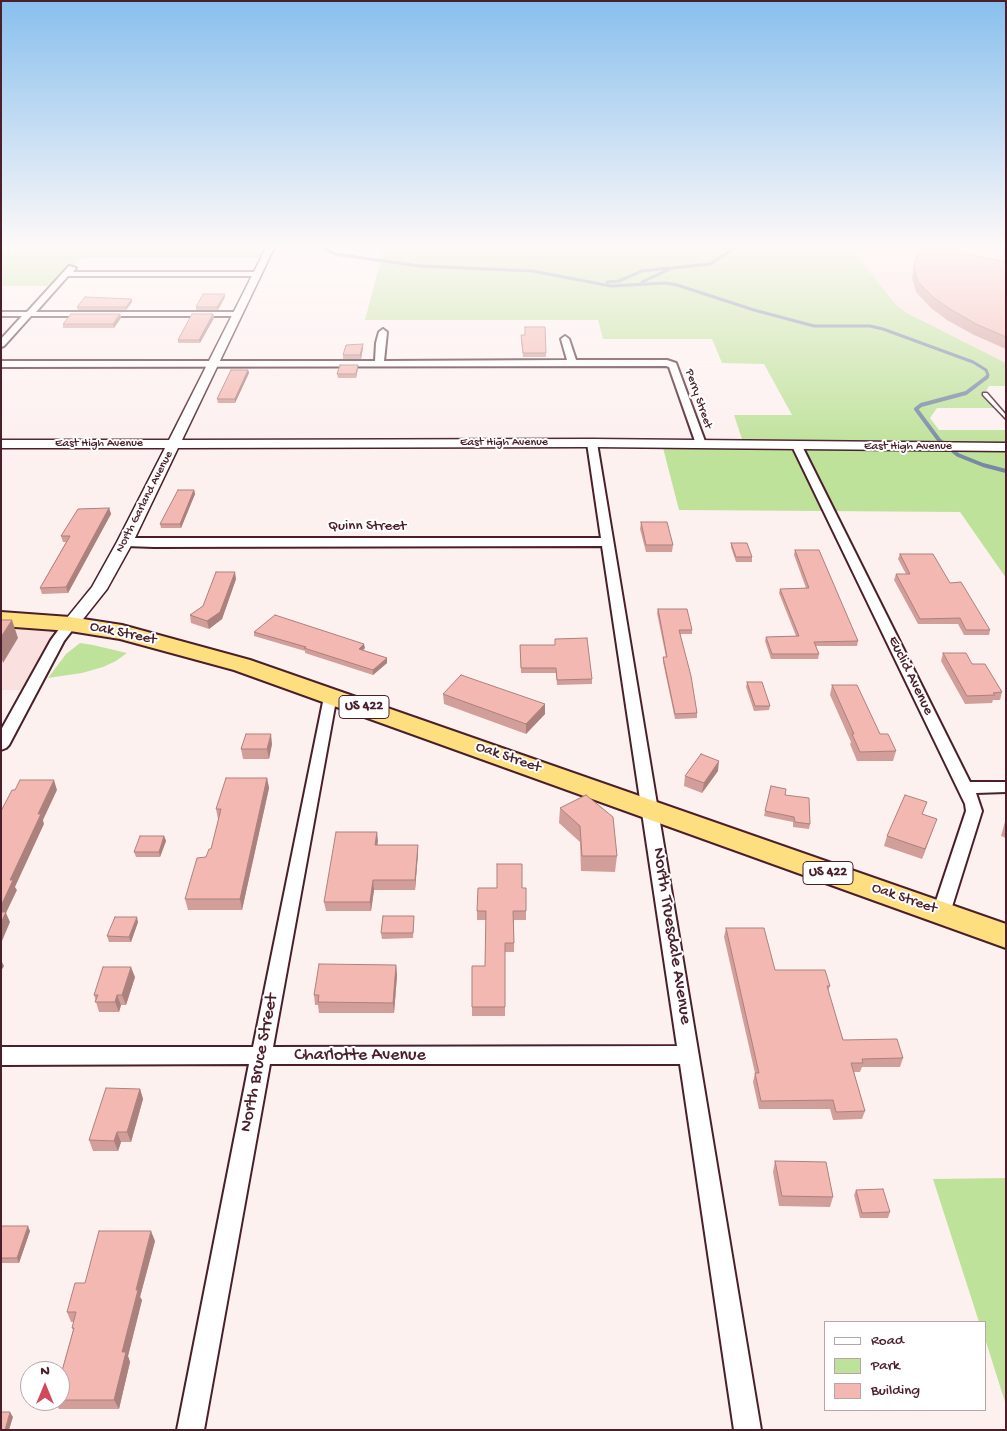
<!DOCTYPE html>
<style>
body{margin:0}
#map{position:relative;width:1007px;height:1431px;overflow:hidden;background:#fdf1f0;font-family:"Gochi Hand",sans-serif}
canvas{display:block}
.frame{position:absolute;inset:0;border:2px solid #4a1f2b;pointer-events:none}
.legend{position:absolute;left:824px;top:1321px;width:162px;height:90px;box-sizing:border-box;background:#fff;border:1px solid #b7a5aa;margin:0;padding:6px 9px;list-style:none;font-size:15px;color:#4a1f2b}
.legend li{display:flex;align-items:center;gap:10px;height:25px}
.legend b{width:25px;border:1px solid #b7a5aa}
.north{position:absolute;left:20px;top:1361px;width:50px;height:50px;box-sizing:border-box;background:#fff;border:1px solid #b7a5aa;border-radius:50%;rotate:0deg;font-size:14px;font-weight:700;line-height:20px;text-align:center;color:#4a1f2b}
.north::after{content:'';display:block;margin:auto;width:18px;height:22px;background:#d1495b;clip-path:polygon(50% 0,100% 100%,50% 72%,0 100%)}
</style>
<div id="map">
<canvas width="1007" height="1431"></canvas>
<div class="frame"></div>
<ul class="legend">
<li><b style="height:6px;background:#fff"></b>Road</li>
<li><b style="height:14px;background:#bfe29b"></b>Park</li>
<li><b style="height:14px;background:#f4b8b3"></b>Building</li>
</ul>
<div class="north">N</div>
</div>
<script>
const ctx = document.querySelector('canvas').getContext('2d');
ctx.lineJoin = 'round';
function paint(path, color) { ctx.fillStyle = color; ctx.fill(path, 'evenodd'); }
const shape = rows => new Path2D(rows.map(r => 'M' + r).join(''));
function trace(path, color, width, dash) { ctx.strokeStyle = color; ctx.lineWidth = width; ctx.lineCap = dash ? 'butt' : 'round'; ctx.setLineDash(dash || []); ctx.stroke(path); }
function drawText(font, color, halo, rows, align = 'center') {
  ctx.font = font + ' "Gochi Hand",sans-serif'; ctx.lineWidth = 4; ctx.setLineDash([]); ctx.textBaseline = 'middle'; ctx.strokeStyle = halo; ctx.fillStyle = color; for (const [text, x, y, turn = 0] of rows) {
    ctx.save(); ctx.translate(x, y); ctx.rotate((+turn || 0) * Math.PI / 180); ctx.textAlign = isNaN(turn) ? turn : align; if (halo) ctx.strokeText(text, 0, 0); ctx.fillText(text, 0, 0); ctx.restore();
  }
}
paint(shape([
 [851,248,1006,248,1006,363,907,313,896,305],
 [1,619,70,624,31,690,1,690]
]), '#fae0de');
paint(shape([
 [1,248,270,248,265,258,82,258,55,286,1,286],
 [384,248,851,248,896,305,907,313,1006,363,1006,386,989,386,985,393,997,408,937,408,930,418,939,430,1006,430,1006,578,960,512,679,510,662,444,744,445,734,415,792,415,764,364,722,363,712,339,603,339,598,320,365,320],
 [80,643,93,645,127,653,116,661,103,667,82,673,48,678,66,654],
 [1006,1178,1006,1405,986,1342,986,1322,979,1322,933,1179]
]), '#bfe29b');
trace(shape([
 [323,248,335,254,419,266,532,271,611,286,666,283,677,285,754,310,814,326,870,326,883,329,973,362,986,370,988,375,986,378],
 [607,282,619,281,642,271,670,268],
 [642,282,672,268,710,264,735,248]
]), '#7989a5', 3);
trace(shape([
 [987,377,966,393,921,405,916,409,939,440,958,455,983,465,1006,471]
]), '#7989a5', 4);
const service = shape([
 [983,393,987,393,1006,415,1006,419,983,395,983,393]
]);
const minor = shape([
 [69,266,76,268,73,272,257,272,261,274,257,276,68,276,36,312,237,312,241,314,237,316,31,316,4,346,1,347,1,339,22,316,1,316,1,312,27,312,69,266],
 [383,329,387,332,384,361,567,360,561,339,565,336,569,339,576,360,667,360,676,363,706,444,701,447,696,444,669,367,666,366,1,367,1,361,375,361,376,343,379,332,383,329],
 [592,440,597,443,761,1430,734,1430,680,1064,270,1064,204,1430,177,1430,249,1064,1,1065,1,1047,253,1047,325,692,335,692,337,695,273,1047,677,1046,602,546,154,547,125,546,119,542,125,538,601,538,587,443,592,440],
 [797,443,802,446,970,782,1006,782,1006,792,976,793,982,811,950,913,947,918,941,920,935,918,932,913,966,811,965,804,792,446,797,443],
 [70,620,77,624,64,641,9,745,6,748,1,750,1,730,51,640,65,621,70,620]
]);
const tertiary = shape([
 [266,248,274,248,182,440,592,439,1006,443,1006,451,592,447,178,448,133,542,107,589,76,628,64,628,62,624,92,587,117,542,165,448,1,448,1,440,169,440,266,248]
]);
const trunk = shape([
 [1,612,70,617,122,625,250,660,1006,924,1006,948,234,670,120,639,70,631,1,626,1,612]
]);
trace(service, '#4a1f2b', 3);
trace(minor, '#4a1f2b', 4);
trace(tertiary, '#4a1f2b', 3);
trace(trunk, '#4a1f2b', 4);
paint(service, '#fff');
paint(minor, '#fff');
paint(tertiary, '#fff');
paint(trunk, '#fedf80');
paint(shape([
 [918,248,1006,262,1006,349,974,335,947,320,931,308,916,292,912,278],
 [225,297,218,310,196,310,196,307],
 [132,299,132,302,126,310,78,310,77,307],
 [120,314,121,318,114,328,63,328,63,324],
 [213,314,214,318,200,343,178,343,178,340],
 [545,327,546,357,523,357,521,338,525,335],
 [363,344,363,348,361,359,343,359,343,355],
 [358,368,356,378,338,378,337,374],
 [248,370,249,373,235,403,218,403,217,399],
 [194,490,195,494,181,528,161,528,160,524],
 [109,508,111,514,68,593,42,594,40,588,66,542,63,542,61,536],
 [641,522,673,545,672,552,646,552,640,529],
 [731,543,752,557,752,562,736,562,731,547],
 [795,550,858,641,857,646,816,646,819,654,818,659,771,659,765,641,766,637,796,636,779,593,780,589,806,588,794,555],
 [900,554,950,583,990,630,989,635,964,635,958,624,918,624,894,580,896,574,906,574,898,559],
 [236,579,222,619,209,629,191,623,190,615,203,606],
 [658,609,692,630,692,634,680,634,697,713,697,718,675,719,663,662,663,657,666,657,657,613],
 [254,632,365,648,363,650,387,658,387,663,373,675,305,653,305,651,254,636],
 [555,639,592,679,592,684,557,685,556,673,521,673,520,645,555,645],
 [943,653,972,664,1002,692,1000,700,993,700,992,703,965,704,941,661],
 [747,682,770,706,769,710,754,711,746,687],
 [832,685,880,734,896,751,893,761,857,761,850,744,851,742,830,695],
 [443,694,545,714,526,734,444,704],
 [272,744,269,759,243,759,241,749],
 [718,771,702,793,684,786,685,776],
 [267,778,269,788,242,910,188,910,185,899,206,857,211,849,219,819,218,819,216,809],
 [771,786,785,795,810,824,809,829,793,827,793,822,764,816],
 [560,808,617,856,615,872,581,871,580,842,559,823],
 [923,814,933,829,922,859,884,846,887,836],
 [1006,818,1006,838,1001,836],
 [377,832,377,845,418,845,418,854,415,890,374,890,371,911,326,911,324,902],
 [164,836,166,841,160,857,136,857,134,852],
 [522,888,526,911,526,920,514,920,514,952,505,952,505,1016,472,1016,472,1007,485,966,486,920,477,920,477,911],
 [414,921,413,938,382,939,381,933],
 [138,922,131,942,109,942,107,936],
 [726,928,775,970,830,986,828,991,843,1040,903,1058,900,1067,862,1067,860,1072,854,1072,865,1111,862,1119,833,1120,830,1109,759,1109,753,1082,755,1073,724,937],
 [396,965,397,976,394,1013,319,1013,318,1005,315,1005,314,995],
 [135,977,126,1005,121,1005,119,1012,99,1012,94,995],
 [140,1089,143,1099,131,1142,121,1142,118,1151,93,1151,89,1140],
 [775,1161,833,1197,830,1207,779,1206,773,1172],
 [856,1190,890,1212,888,1218,860,1218,854,1195],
 [1,1226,30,1231,19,1263,1,1263],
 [155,1241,140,1297,142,1300,128,1356,130,1362,119,1409,59,1409,54,1401,60,1401,60,1378,73,1330,72,1328,74,1322,71,1322,67,1312,85,1283]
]), '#d29e9a');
paint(shape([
 [225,294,225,297,218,310,217,307],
 [132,299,132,302,126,310,126,307],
 [120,314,121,318,114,328,113,324],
 [213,314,214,318,200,343,199,340],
 [363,344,363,348,361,359,360,355],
 [358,365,358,368,356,378,356,374],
 [248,370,249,373,235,403,235,399],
 [194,490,195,494,181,528,180,524],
 [109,508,111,514,68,593,66,587],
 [235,572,236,579,222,619,209,629,207,621],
 [12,620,18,638,3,663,1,656,1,637],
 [364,644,365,648,359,654,359,649],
 [387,658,387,663,373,675,373,670],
 [545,704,545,714,526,734,526,724],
 [271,734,272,744,269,759,267,749],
 [719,761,718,771,702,793,704,783],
 [267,778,269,788,242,910,240,899],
 [54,780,57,790,43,820,44,824,15,887,17,890,6,913,10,922,2,941,1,906,10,880,38,814],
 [937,819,933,829,922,859,925,849],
 [377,832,378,841,376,854,375,845],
 [164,836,166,841,160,857,159,852],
 [418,845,418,854,415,890,415,880],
 [373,880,374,890,371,911,370,902],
 [137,917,138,922,131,942,129,937],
 [1,960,4,966,1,971],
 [396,965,397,976,394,1013,393,1003],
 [131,967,135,977,126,1005,122,995],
 [117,995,121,1005,119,1012,115,1002],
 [140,1089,143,1099,131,1142,127,1132],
 [117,1132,121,1142,118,1151,114,1141],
 [28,1226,30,1231,19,1263,17,1258],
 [151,1231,155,1241,140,1297,142,1300,128,1356,130,1362,119,1409,114,1400,122,1352,136,1290],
 [10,1412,13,1417,9,1430,5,1430]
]), '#ab817d');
const building = shape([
 [918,248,939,248,1006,262,1006,337,976,324,950,309,933,297,918,282,914,268,918,248],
 [203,294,225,294,217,307,196,307,203,294],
 [85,297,132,299,126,307,77,307,85,297],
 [71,314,120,314,113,324,63,324,71,314],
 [192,314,213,314,199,340,178,340,192,314],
 [525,327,545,327,546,353,523,353,521,335,525,335,525,327],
 [363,344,360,355,343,355,346,345,363,344],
 [340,365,358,365,356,374,337,374,340,365],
 [231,370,248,370,235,399,217,399,231,370],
 [178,490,194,490,180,524,160,524,178,490],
 [109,508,66,587,40,588,70,536,61,536,78,509,109,508],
 [641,522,667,522,673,545,646,545,641,522],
 [731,543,747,543,752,557,736,557,731,543],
 [795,550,819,550,858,641,814,642,819,654,772,654,766,637,799,636,780,589,809,588,795,550],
 [900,554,933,554,950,583,961,582,990,630,966,630,960,618,920,619,896,574,910,574,900,554],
 [216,572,235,572,220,612,207,621,190,615,203,606,216,572],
 [658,609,687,609,692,630,679,630,691,676,697,713,675,714,663,657,667,657,658,609],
 [275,615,364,644,359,649,387,658,373,670,304,648,306,647,254,632,275,615],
 [1,620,12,620,1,637,1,620],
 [587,638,592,679,557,680,556,668,521,668,520,645,555,645,555,639,587,638],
 [943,653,966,653,972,664,985,664,1002,692,993,693,995,695,967,696,943,653],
 [461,675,545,704,526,724,443,694,461,675],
 [747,682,762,682,770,706,755,706,747,682],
 [832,685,857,685,880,734,888,734,896,751,860,752,852,734,854,734,832,685],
 [246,734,271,734,267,749,241,749,246,734],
 [701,754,719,761,704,783,685,776,701,754],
 [226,778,267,778,240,899,185,899,197,858,206,857,209,849,211,849,221,809,216,809,226,778],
 [20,780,54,780,38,814,41,814,10,880,13,880,1,906,1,811,12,790,15,790,20,780],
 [771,786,786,789,785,795,809,798,810,824,795,822,794,817,765,811,771,786],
 [586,795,613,817,617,856,582,856,580,826,560,808,586,795],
 [905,795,927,802,922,814,937,819,925,849,887,836,905,795],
 [336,832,377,832,375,845,418,845,415,880,373,880,370,902,324,902,336,832],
 [140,836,164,836,159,852,134,852,140,836],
 [497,864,522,864,522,888,526,888,526,911,513,911,514,943,505,943,505,1007,472,1007,472,966,485,966,486,911,477,911,478,888,497,888,497,864],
 [1,912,6,912,1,923,1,912],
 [383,916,414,916,413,933,381,933,383,916],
 [115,917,137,917,129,937,107,936,115,917],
 [726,928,764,928,775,970,825,970,830,986,827,986,843,1040,897,1039,903,1058,862,1059,863,1063,851,1063,865,1111,836,1112,833,1100,761,1101,755,1073,759,1073,726,928],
 [319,964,396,965,393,1003,318,1002,319,995,314,995,319,964],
 [103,967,131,967,122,995,117,995,115,1002,95,1002,98,995,94,995,103,967],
 [106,1088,140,1089,127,1132,117,1132,114,1141,89,1140,106,1088],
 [775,1161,826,1162,833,1197,782,1196,775,1161],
 [883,1189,890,1212,862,1213,856,1190,883,1189],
 [1,1226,28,1226,17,1258,1,1258,1,1226],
 [99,1231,151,1231,136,1290,138,1290,122,1352,126,1352,114,1400,60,1400,60,1378,74,1328,72,1328,76,1312,67,1312,75,1283,85,1283,99,1231],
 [1,1412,10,1412,5,1430,1,1430,1,1412]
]);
paint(building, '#f4b8b3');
trace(building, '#ab817d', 1);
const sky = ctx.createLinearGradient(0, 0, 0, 448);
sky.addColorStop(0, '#88bfee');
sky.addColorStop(0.55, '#fef9f8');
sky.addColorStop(1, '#fef9f800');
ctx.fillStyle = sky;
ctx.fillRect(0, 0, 1007, 448);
drawText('12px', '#4a1f2b', '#fff', [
 ["Perry Street",698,399,71],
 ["East High Avenue",504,443],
 ["East High Avenue",99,444],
 ["East High Avenue",908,447],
 ["North Garland Avenue",145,502,-63]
]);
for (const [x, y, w] of [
 [364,707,50],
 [828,873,50]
]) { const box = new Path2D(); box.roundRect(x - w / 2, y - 11.5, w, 23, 4); ctx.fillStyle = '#fff'; ctx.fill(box); trace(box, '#4a1f2b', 1); }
drawText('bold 14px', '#4a1f2b', null, [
 ["US 422",364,707],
 ["US 422",828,873]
]);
drawText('15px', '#4a1f2b', '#fff', [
 ["Quinn Street",367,527],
 ["Oak Street",123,634,12],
 ["Euclid Avenue",910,676,64],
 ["Oak Street",508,758,19],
 ["Oak Street",904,899,19]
]);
drawText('18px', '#4a1f2b', '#fff', [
 ["North Truesdale Avenue",671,936,81],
 ["Charlotte Avenue",360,1056],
 ["North Bruce Street",260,1063,-79]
]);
</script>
